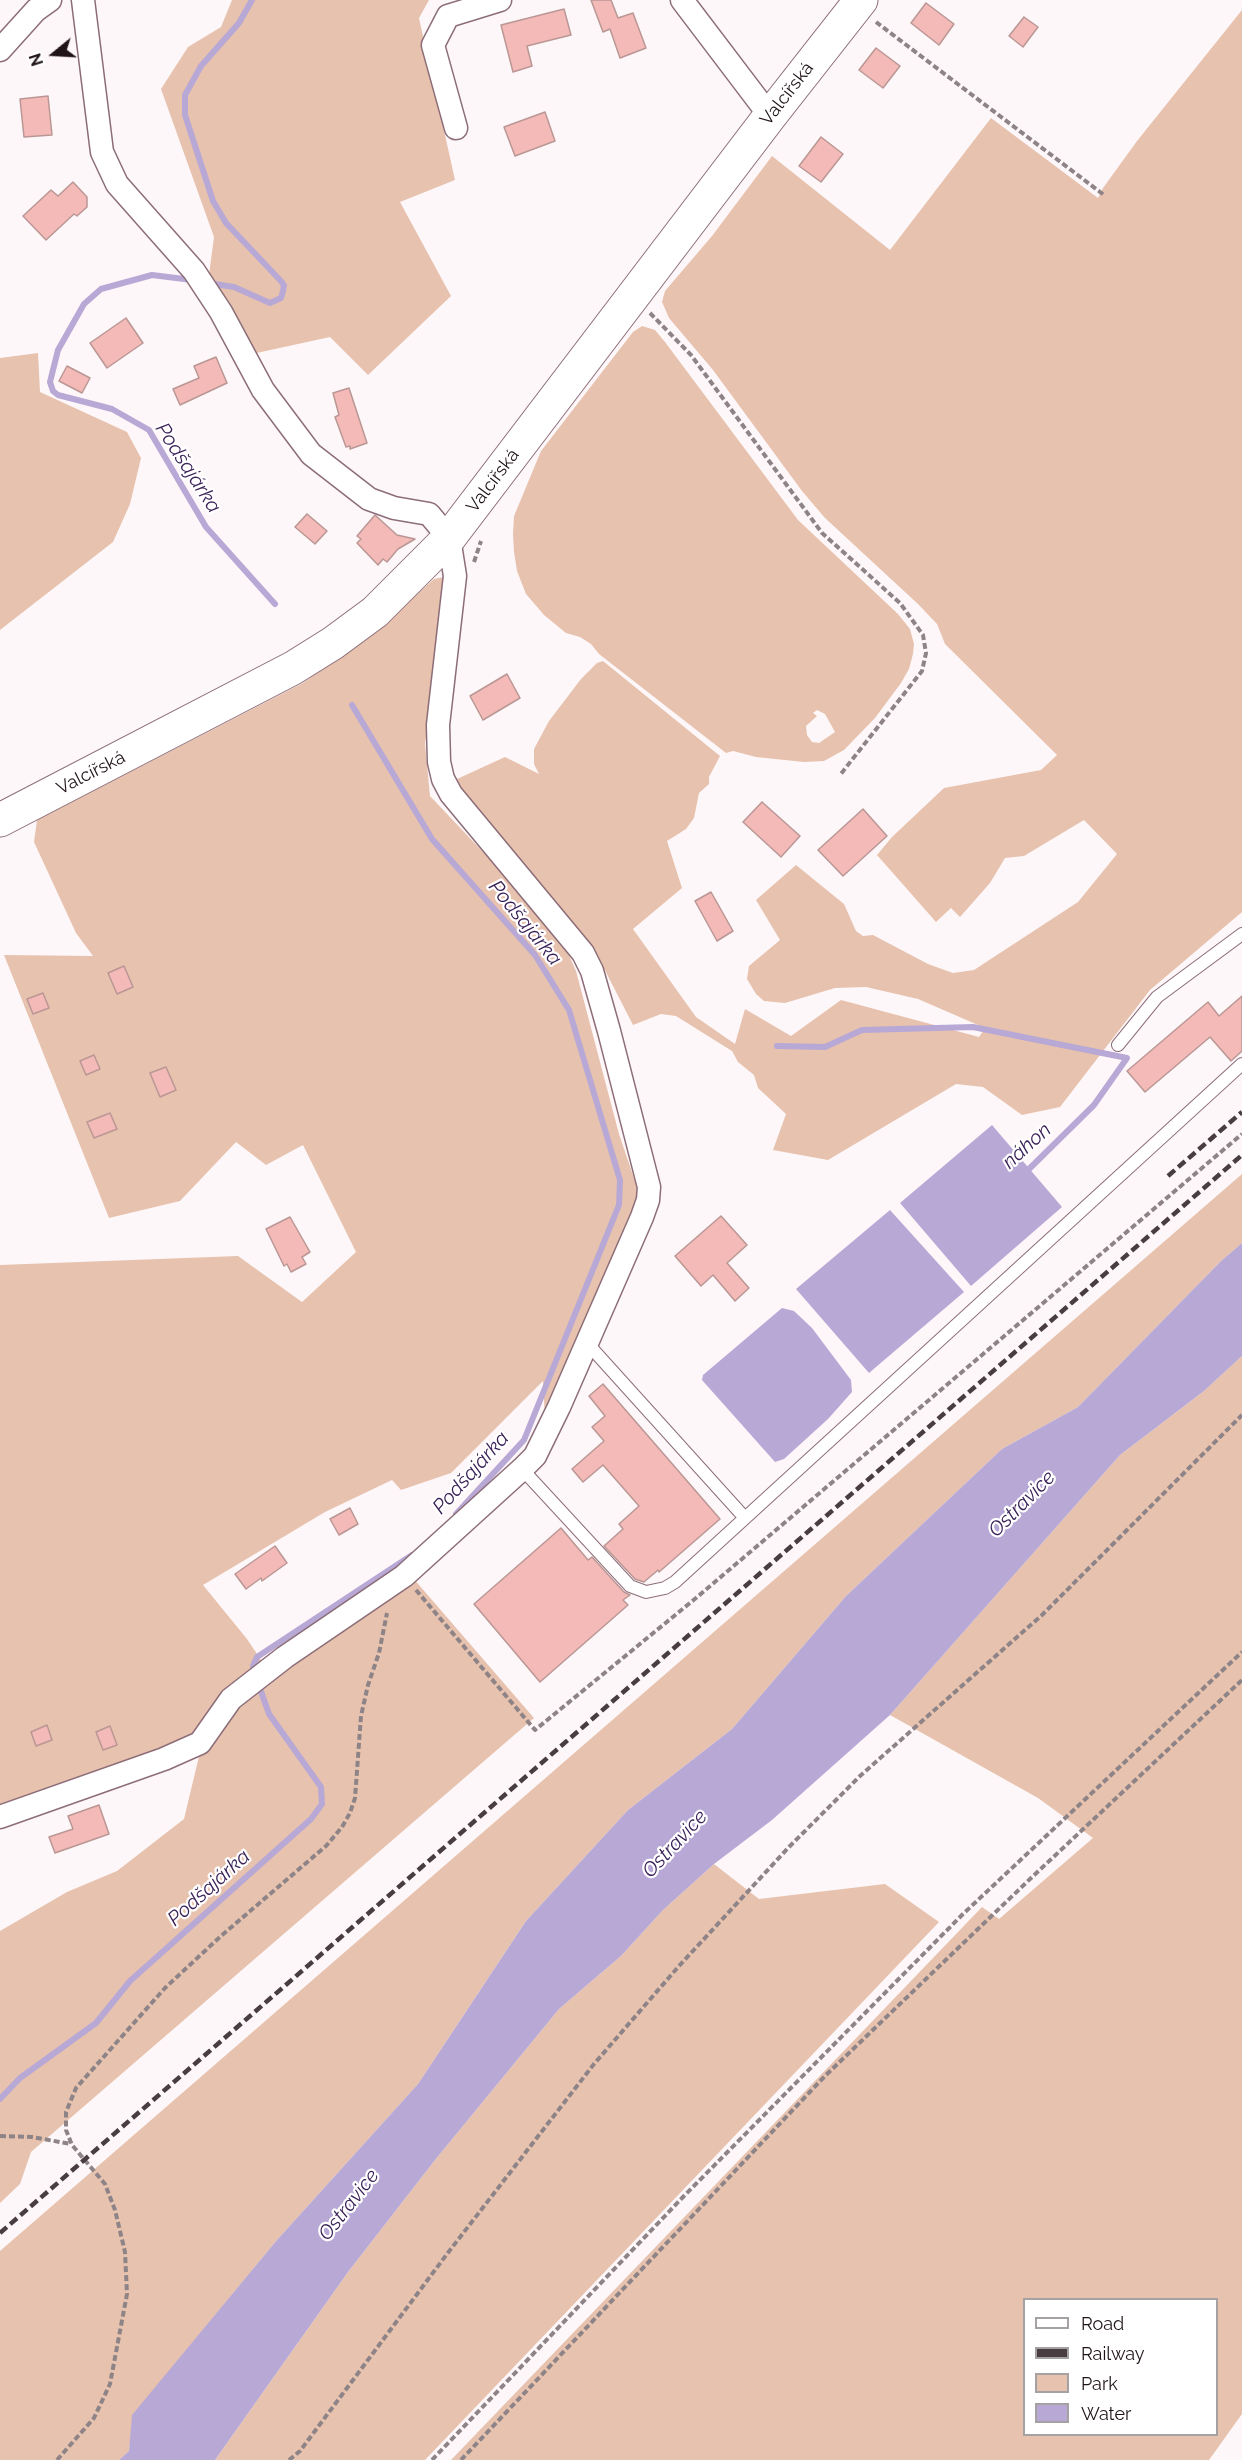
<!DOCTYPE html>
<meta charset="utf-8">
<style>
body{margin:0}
#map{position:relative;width:1242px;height:2460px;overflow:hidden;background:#fef7f9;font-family:Raleway,sans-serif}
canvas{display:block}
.legend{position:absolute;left:1023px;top:2298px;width:195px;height:138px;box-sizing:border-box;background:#fff;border:2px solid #a6a1a3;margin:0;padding:8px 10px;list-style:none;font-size:18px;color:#201418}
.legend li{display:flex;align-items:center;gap:12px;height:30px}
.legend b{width:30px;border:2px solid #a6a1a3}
.north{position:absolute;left:24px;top:24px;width:60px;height:60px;-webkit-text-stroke:4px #fff;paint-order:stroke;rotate:252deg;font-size:16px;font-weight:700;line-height:24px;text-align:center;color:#201418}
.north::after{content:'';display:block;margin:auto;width:21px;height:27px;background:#201418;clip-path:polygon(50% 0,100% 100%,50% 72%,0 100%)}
</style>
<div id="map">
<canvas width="1242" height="2460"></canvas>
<ul class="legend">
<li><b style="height:8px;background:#fff"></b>Road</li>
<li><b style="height:8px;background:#483d40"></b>Railway</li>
<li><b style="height:16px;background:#e7c2ae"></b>Park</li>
<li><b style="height:16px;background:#b7a8d5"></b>Water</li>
</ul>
<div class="north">N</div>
</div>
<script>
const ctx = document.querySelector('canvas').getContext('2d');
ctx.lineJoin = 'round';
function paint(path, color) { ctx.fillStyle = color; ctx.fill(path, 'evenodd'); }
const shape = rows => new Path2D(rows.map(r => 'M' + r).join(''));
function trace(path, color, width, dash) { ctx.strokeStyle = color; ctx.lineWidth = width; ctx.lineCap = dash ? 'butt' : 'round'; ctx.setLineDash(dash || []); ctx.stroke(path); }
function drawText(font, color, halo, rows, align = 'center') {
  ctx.font = font + ' Raleway,sans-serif'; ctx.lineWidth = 4.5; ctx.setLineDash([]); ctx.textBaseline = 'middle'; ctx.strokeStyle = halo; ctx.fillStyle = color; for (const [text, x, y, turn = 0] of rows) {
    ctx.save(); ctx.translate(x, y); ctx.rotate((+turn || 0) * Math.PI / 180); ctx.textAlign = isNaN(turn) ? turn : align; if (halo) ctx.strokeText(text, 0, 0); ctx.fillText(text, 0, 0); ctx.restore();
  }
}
paint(shape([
 [232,0,429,0,419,18,455,180,400,202,451,296,368,375,330,337,252,354,229,302,209,275,214,237,161,89,188,47,221,27],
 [1242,10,1242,912,1150,990,1060,1107,1022,1115,983,1087,956,1084,828,1160,773,1150,786,1114,758,1088,754,1075,738,1062,732,1051,676,1016,661,1014,633,1025,593,947,465,796,457,779,505,757,539,774,534,764,534,749,549,721,581,679,597,663,603,661,720,756,709,777,709,784,699,793,694,818,686,829,667,841,682,888,633,929,696,1017,735,1044,745,1009,791,1036,841,1000,979,1037,985,1028,918,999,866,987,835,988,785,1003,764,1001,756,994,747,979,749,966,780,940,756,900,796,865,844,904,856,931,863,936,873,935,928,964,953,973,974,970,1078,902,1117,854,1084,820,1024,856,1005,858,990,883,960,917,951,908,936,922,877,855,892,837,944,788,1041,770,1057,755,945,644,937,624,918,604,825,518,802,491,713,370,669,318,662,302,665,291,712,236,772,156,890,250,991,118,1098,198,1103,188,1137,141],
 [642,326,655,330,665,342,798,520,898,614,910,629,914,644,913,654,909,669,901,683,875,718,844,750,824,761,804,762,756,757,733,751,726,753,599,654,591,644,580,637,566,633,544,615,526,594,517,571,514,552,513,534,514,516,541,451,633,332],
 [817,710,825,714,835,732,819,743,812,742,807,735,806,726,817,716,813,713],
 [38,353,40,392,127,432,141,458,130,504,113,542,0,630,0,358],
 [444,577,440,631,425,744,430,796,537,909,564,944,576,971,619,1134,637,1187,636,1203,545,1419,543,1381,451,1473,401,1490,392,1480,325,1512,203,1585,247,1639,263,1663,194,1740,0,1810,0,1265,238,1256,302,1302,356,1252,303,1145,266,1165,236,1142,180,1201,109,1218,4,955,93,956,76,933,34,842,37,820,303,683,373,633,434,579],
 [1242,1174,1242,1243,1221,1261,1078,1407,1002,1449,846,1596,732,1729,628,1810,526,1921,418,2084,277,2240,133,2415,129,2451,119,2460,0,2460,0,2251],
 [1242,1356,1242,2414,1209,2460,451,2460,982,1907,999,1919,1093,1838,1038,1798,890,1715,1120,1455,1204,1391],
 [1024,2300,1216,2300,1216,2434,1024,2434],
 [413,1578,534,1718,31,2152,20,2184,0,2203,0,1931,67,1892,117,1871,184,1819,201,1748,235,1704],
 [714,1864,759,1899,885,1884,939,1922,425,2460,215,2460,348,2272,435,2160,559,2009,621,1956,663,1910]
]), '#e7c2ae');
paint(shape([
 [992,1125,1062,1207,971,1286,900,1203],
 [890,1210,964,1292,869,1373,796,1289],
 [1242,1243,1242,1356,1204,1391,1120,1455,890,1715,772,1820,714,1864,663,1910,621,1956,559,2009,435,2160,348,2272,215,2460,119,2460,129,2451,132,2415,277,2240,418,2084,526,1921,628,1810,732,1729,846,1596,1002,1449,1078,1407,1221,1261],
 [782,1308,794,1311,812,1328,851,1380,852,1392,828,1419,784,1459,775,1462,702,1380,703,1375]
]), '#b7a8d5');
trace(shape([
 [192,280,152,275,101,289,84,304,58,350,50,382,53,391,58,395,112,409,149,430,206,527,275,604],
 [208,283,234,287,270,303,281,298,283,291,284,285,280,280,226,223,213,201,185,115,185,95,201,66,239,23,252,0],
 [352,705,432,839,535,955,569,1010,620,1180,619,1205,524,1440,456,1514],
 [777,1046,825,1047,862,1030,973,1027,1127,1058,1094,1105,1025,1173],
 [255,1673,253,1666,257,1657,412,1555],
 [0,2099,20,2078,96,2023,130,1981,311,1819,322,1804,321,1787,269,1714,258,1683]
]), '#b7a8d5', 6);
const building = shape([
 [591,0,611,0,618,18,633,13,646,48,620,58,610,29,603,32,591,0],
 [926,3,954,24,939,45,911,23,926,3],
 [564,9,571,35,527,46,532,66,513,72,501,25,564,9],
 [1024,17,1038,27,1023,47,1009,36,1024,17],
 [876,48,900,66,883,88,859,70,876,48],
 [48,96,52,135,24,137,20,99,48,96],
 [545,112,555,141,515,156,504,127,545,112],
 [821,137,843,154,821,182,799,166,821,137],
 [73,182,87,197,87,207,77,216,74,214,46,240,23,216,51,190,58,196,73,182],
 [126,318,143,343,107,368,90,343,126,318],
 [216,357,227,383,180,405,173,389,199,378,194,366,216,357],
 [67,366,90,378,82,393,59,381,67,366],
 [349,388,367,443,350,449,350,446,346,447,335,417,339,415,333,393,349,388],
 [307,514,327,531,315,544,295,527,307,514],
 [375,515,397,535,415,539,398,549,387,562,383,559,378,565,357,543,361,539,357,536,375,515],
 [507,674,520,698,483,720,470,696,507,674],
 [762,802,800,836,781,857,743,822,762,802],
 [863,809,887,836,843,876,818,850,863,809],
 [711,892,733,931,717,941,695,901,711,892],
 [124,966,133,987,117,994,108,973,124,966],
 [43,993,49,1008,33,1014,27,999,43,993],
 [1242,996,1242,1051,1231,1061,1210,1037,1145,1092,1127,1071,1208,1002,1219,1016,1242,996],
 [94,1055,100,1069,86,1075,80,1061,94,1055],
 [166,1067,176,1090,160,1097,150,1073,166,1067],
 [110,1113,117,1129,94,1138,87,1122,110,1113],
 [721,1216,747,1245,727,1263,749,1288,735,1301,713,1275,701,1286,675,1256,721,1216],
 [290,1217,310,1252,302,1257,306,1264,291,1272,287,1264,284,1266,266,1229,290,1217],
 [603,1384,720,1519,659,1572,658,1570,644,1582,635,1579,604,1546,623,1529,619,1524,639,1506,603,1465,583,1482,572,1469,604,1441,592,1427,605,1416,589,1396,603,1384],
 [350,1508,358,1524,339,1535,330,1519,350,1508],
 [561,1528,588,1560,592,1557,624,1592,630,1595,623,1600,628,1605,540,1682,474,1604,561,1528],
 [275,1546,287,1563,262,1581,261,1578,246,1589,235,1574,275,1546],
 [47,1725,52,1740,36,1746,31,1732,47,1725],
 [110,1726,117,1745,103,1750,96,1732,110,1726],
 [99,1805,109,1834,55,1853,49,1837,73,1829,68,1816,99,1805]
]);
paint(building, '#f3bab7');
trace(building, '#ba9795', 1.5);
const service = shape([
 [1118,1045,1157,997,1242,934],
 [587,1343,745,1518],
 [522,1469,630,1586,646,1592,665,1588,675,1582,1242,1064]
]);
const minor = shape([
 [682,0,770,116],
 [0,50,36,10,50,0],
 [456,128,433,45,448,16,500,0],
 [0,1817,164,1759,200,1743,231,1699,285,1657,404,1576,522,1469,535,1456,559,1407,642,1217,648,1200,649,1187,609,1031,592,971,583,953,451,794,443,779,439,762,438,725,455,576,449,538,429,514,394,508,369,499,311,454,263,390,221,312,194,271,117,184,102,152,83,0]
]);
const secondary = shape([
 [0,820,293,668,333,643,375,612,449,538,770,116,861,0]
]);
trace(service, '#8c6d78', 14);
trace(minor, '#8c6d78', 25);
trace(secondary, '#8c6d78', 35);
trace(shape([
 [876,22,1104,195],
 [650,313,691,355,822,533,900,603,923,635,926,653,922,671,840,775],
 [474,562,481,541],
 [416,1590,535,1730,696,1598,1242,1134],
 [0,2136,32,2137,71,2144],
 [57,2460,94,2418,110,2384,127,2294,125,2252,115,2210,105,2184,72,2145,66,2130,66,2112,76,2088,165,1988,221,1936,326,1846,342,1827,350,1813,355,1798,361,1716,368,1685,379,1653,387,1613],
 [289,2460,300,2451,447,2254,594,2064,679,1966,789,1847,860,1776,1042,1615,1242,1415],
 [432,2460,683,2197,963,1914,1242,1652],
 [461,2460,825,2076,1030,1879,1242,1680]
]), '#8e8487', 4, [6, 3]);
trace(service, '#fff', 12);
trace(minor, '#fff', 22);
trace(secondary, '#fff', 33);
trace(shape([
 [1168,1176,1242,1112],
 [0,2233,1242,1155]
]), '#483d40', 4.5, [9, 4.5]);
drawText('18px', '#201418', '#fff', [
 ["Valcířská",787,94,-52],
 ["Valcířská",493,481,-53],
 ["Valcířská",91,773,-27]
]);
drawText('italic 20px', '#3a2259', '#fff', [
 ["Podšajárka",188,468,57],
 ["Podšajárka",525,923,51],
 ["náhon",1027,1146,-42],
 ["Podšajárka",471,1473,-48],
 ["Ostravice",1022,1504,-45],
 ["Ostravice",675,1844,-47],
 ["Podšajárka",209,1888,-42],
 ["Ostravice",349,2205,-52]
]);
</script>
